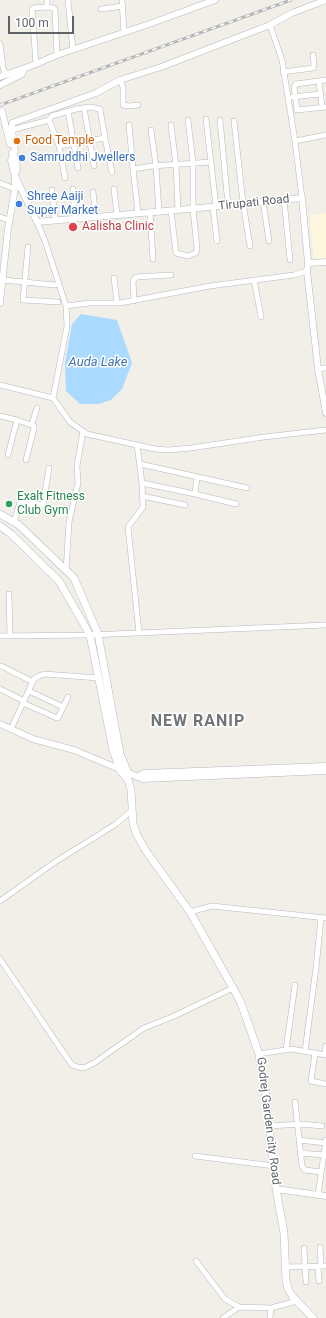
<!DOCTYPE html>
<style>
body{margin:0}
#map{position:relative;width:326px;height:1318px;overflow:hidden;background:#f1efe8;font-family:Roboto,sans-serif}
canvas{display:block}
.scale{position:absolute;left:8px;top:16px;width:66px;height:18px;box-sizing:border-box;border:2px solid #5f6368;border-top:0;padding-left:5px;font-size:12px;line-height:14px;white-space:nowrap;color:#5f6368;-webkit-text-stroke:3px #fff;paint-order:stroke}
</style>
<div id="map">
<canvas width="326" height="1318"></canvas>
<div class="scale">100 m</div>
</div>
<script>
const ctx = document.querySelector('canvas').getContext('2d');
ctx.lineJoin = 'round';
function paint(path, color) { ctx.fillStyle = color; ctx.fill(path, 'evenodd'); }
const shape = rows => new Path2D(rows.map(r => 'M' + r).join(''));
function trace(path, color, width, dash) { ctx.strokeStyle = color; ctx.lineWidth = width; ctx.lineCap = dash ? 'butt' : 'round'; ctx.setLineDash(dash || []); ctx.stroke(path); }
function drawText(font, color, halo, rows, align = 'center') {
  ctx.font = font + ' Roboto,sans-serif'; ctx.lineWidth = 3; ctx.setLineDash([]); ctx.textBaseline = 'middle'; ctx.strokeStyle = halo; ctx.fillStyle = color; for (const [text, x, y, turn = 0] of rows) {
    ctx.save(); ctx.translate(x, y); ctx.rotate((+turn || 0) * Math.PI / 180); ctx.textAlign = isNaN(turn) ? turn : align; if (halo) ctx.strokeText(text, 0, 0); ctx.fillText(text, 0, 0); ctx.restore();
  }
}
paint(shape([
 [326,213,326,261,314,262,310,215]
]), '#fef7e0');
paint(shape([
 [81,314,117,320,132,363,122,389,111,400,99,404,80,404,66,391,65,363,72,324]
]), '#aadaff');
const minor = shape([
 [47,0,47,7,54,8,55,10,57,55],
 [68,0,73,50],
 [122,0,124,32],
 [101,9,123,6],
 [270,25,282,60,295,141,302,198],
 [0,44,3,68,6,75],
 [36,64,32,10,33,8,47,7],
 [283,72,313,68,314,65,313,55],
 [120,80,123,87,123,105,129,106,138,105],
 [326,80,296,84,294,87,297,110,326,107],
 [319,81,322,107],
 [292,97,320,94],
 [84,108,94,166],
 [68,111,78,168],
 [206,119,216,206],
 [49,120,52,116,76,109,90,107,100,109,105,138,59,146],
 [220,120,228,205],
 [234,121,243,203,250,246],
 [129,125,133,169],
 [171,125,176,165,178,210],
 [12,130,49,120,59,146,65,178],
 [151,130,156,166,159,212],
 [105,138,112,172],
 [295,141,326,135],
 [0,183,15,189],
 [73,189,75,219],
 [114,189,117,215],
 [52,190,55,220],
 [93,192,96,217],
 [284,199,290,260],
 [263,201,269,241],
 [213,207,217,241],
 [171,210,176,253,188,256,196,253,197,249,193,209,193,163,188,120],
 [150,212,153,259],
 [138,213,133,169,152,166,211,162],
 [0,217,9,220],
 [37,222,45,241,66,306,67,326,53,398],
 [28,247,23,300,58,302],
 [114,278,117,303],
 [3,280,55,285],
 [254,280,261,317],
 [134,301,133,281,136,277,171,275],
 [66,306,89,303,120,303,210,286,294,275,307,271],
 [318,369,326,368],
 [0,385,53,398,70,422,87,434,155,449,168,450,191,448,264,437,326,430],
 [0,416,17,420,8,455],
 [17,420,34,426,34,428,26,460],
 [32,424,37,408],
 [137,445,142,483,143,507,128,527,139,633],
 [140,464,247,488],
 [142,483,195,494,197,477],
 [195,494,236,504],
 [142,496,185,505],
 [14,522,20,502,43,505,49,468],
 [66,571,69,522,78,483,77,466,83,431],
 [9,594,10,636],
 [0,636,90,635,326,625],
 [1,666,33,682],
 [0,689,24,701],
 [29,691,63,707],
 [23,703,57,718,58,718,68,697],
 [11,729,34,679,39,676,44,674,99,678],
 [0,901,55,862,116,824,131,811],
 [190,912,212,906,326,918],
 [0,959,65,1055,72,1065,78,1067,84,1068,94,1063,144,1028,172,1017,233,988],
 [286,1050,295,985],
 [305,1051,316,968,321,918],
 [315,1053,311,1081,326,1084],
 [259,1054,291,1049,326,1055],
 [325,1055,326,1046],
 [295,1102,302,1166,305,1170,321,1172],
 [269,1126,302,1124,322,1126],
 [299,1140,326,1143],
 [300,1153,324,1155],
 [195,1156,274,1166],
 [318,1195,326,1140],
 [320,1247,321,1266],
 [304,1248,306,1282],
 [196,1261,225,1299,239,1307,271,1308,297,1301],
 [318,1266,319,1281],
 [286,1267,326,1266],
 [223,1318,239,1307],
 [270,1318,271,1308]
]);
const tertiary = shape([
 [0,77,36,64,57,55,152,23,215,0],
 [0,85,22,74,24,69],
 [2,111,10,144],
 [13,155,15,152,12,130,12,123,96,93,120,80,161,67,270,25,292,13,326,0],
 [13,156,11,160,13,170,15,174],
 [15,176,37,222,189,209,302,198,308,263,307,271,318,369,326,413],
 [308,263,326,262],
 [0,303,8,228,15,189,15,174,17,170,16,160,12,153],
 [0,724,33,739,74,750,143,779,326,771],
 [137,777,144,773,326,766],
 [276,1189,326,1196]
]);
const secondary = shape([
 [0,514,19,525,74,578,98,634,120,754,128,773,128,780,120,770,113,750,90,635,59,581,11,534,0,526],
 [128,780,131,790,133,824,137,835,146,851,190,912,233,988,241,1003,259,1054,266,1097,276,1189,284,1233,286,1280,288,1289,293,1297,313,1318]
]);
trace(minor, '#b5b8bc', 6);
trace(tertiary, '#b5b8bc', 7);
trace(secondary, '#b6babf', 8);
trace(minor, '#fff', 5);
trace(tertiary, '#fff', 6);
trace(secondary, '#fff', 7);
const rail = shape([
 [0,105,291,0]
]);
trace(rail, '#b6b7b8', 3);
trace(rail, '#fff', 1.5, [4.5]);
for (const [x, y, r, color] of [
 [17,141,4,"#e8710a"],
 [22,158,4,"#3f7fe0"],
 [19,204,4,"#3f7fe0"],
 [73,227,5,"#e0444e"],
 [9,504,4,"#2e9e5b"]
]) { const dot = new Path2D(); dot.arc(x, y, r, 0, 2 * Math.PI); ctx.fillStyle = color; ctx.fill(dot); trace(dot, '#fff', 1.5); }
drawText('12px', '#c56008', '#fff', [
 ["Food Temple",25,141]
], 'left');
drawText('12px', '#366cbe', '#fff', [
 ["Samruddhi Jwellers",30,158],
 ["Shree Aaiji",27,197],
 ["Super Market",27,211]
], 'left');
drawText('12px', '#5f6368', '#fff', [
 ["Tirupati Road",254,203,-6],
 ["Godrej Garden city Road",268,1121,83]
]);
drawText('12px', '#be3a42', '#fff', [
 ["Aalisha Clinic",82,227]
], 'left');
drawText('12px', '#27864d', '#fff', [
 ["Exalt Fitness",17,497],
 ["Club Gym",17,511]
], 'left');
drawText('italic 13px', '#4174aa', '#fff', [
 ["Auda Lake",98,363]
]);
ctx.letterSpacing = '1px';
drawText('bold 16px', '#70757a', '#fff', [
 ["NEW RANIP",198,722]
]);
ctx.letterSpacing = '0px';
</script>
